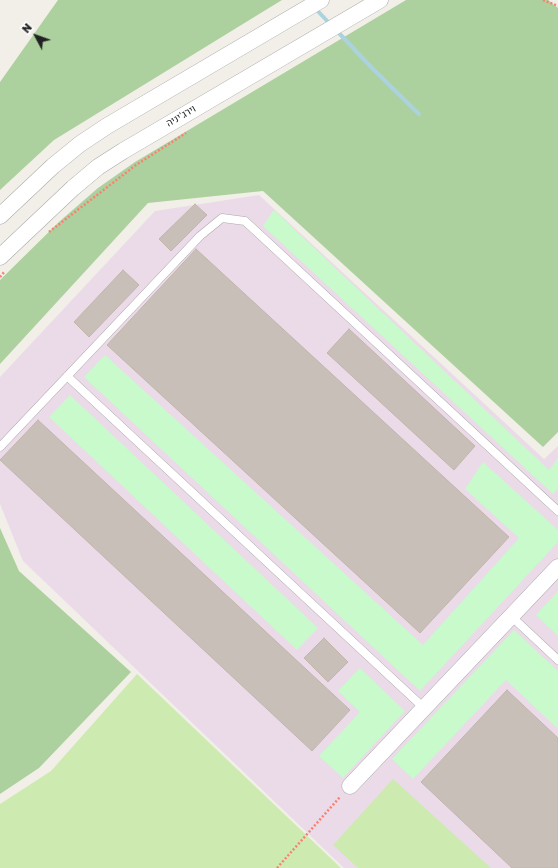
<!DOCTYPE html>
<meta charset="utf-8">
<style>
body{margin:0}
#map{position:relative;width:558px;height:868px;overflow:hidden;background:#f2efe9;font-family:"Golos Text",sans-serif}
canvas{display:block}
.north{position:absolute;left:16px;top:16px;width:40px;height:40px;-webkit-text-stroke:3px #fff;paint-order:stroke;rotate:311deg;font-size:11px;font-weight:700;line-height:16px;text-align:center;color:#222}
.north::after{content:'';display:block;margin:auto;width:14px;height:18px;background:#222;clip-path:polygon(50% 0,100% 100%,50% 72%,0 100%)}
</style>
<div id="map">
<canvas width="558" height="868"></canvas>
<div class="north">N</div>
</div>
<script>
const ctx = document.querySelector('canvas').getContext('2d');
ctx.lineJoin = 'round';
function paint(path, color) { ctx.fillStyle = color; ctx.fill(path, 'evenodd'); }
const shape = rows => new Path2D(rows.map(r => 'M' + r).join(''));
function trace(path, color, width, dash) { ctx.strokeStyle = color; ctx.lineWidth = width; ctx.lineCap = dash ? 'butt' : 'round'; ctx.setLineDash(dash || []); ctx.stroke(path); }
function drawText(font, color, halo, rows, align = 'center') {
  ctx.font = font + ' "Golos Text",Heebo,sans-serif'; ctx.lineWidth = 3.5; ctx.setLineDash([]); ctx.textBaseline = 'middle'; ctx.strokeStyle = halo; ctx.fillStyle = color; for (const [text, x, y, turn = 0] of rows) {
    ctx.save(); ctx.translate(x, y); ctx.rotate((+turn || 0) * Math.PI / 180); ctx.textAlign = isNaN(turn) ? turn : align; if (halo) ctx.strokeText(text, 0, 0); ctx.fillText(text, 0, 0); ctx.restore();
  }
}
paint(shape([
 [259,195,544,459,558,446,558,868,344,868,23,561,0,504,0,377,155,211]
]), '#ebdbe8');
paint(shape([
 [137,674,341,868,0,868,0,804,51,771],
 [393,779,491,868,358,868,333,845]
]), '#cdebb0');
paint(shape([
 [58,0,282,0,54,140,0,190,0,82],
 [406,0,548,0,558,8,558,432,543,447,263,191,148,203,0,364,0,280,60,221,98,188,135,162],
 [0,528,19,571,131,672,39,768,0,794]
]), '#add19e');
paint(shape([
 [274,210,549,470,558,458,558,489,553,494,263,226],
 [105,355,423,645,519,538,465,489,483,462,558,530,558,542,420,691,84,377],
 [70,395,318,628,297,650,49,417],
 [558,591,558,636,536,615],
 [514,630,558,671,558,729,506,680,413,779,392,759],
 [360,668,405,711,343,778,319,756,360,712,338,691]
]), '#c8facc');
trace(shape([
 [314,7,330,24],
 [337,31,373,69,419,114]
]), '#aad3df', 4);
const building = shape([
 [195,204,207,215,171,251,159,239,195,204],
 [196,249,509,537,420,633,107,345,196,249],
 [123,270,139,285,89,337,74,322,123,270],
 [349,329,475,446,454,470,327,353,349,329],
 [38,420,350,710,312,751,0,460,38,420],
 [324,638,348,662,328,682,304,658,324,638],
 [507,690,558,738,558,868,512,868,421,782,507,690]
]);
paint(building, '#c7bfb8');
trace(building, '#c4b6ab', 1);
const service = shape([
 [67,376,424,708],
 [0,447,200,236,222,218,245,221,558,511],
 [511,616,558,660]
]);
const minor = shape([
 [0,216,53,166,80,144,107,126,321,0],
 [0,257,73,188,98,167,123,151,380,0],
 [350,786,558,567]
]);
trace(service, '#a9a9a9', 9);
trace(minor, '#a9a9a9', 17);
trace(shape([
 [543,0,558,6],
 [49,232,136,165,186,133],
 [0,277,5,271],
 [277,868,340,797]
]), '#fa8072', 2.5, [2, 2]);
trace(service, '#fff', 8);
trace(minor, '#fff', 16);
drawText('10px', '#222', '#fff', [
 ["וירג'יניה",181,116,-30]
]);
</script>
